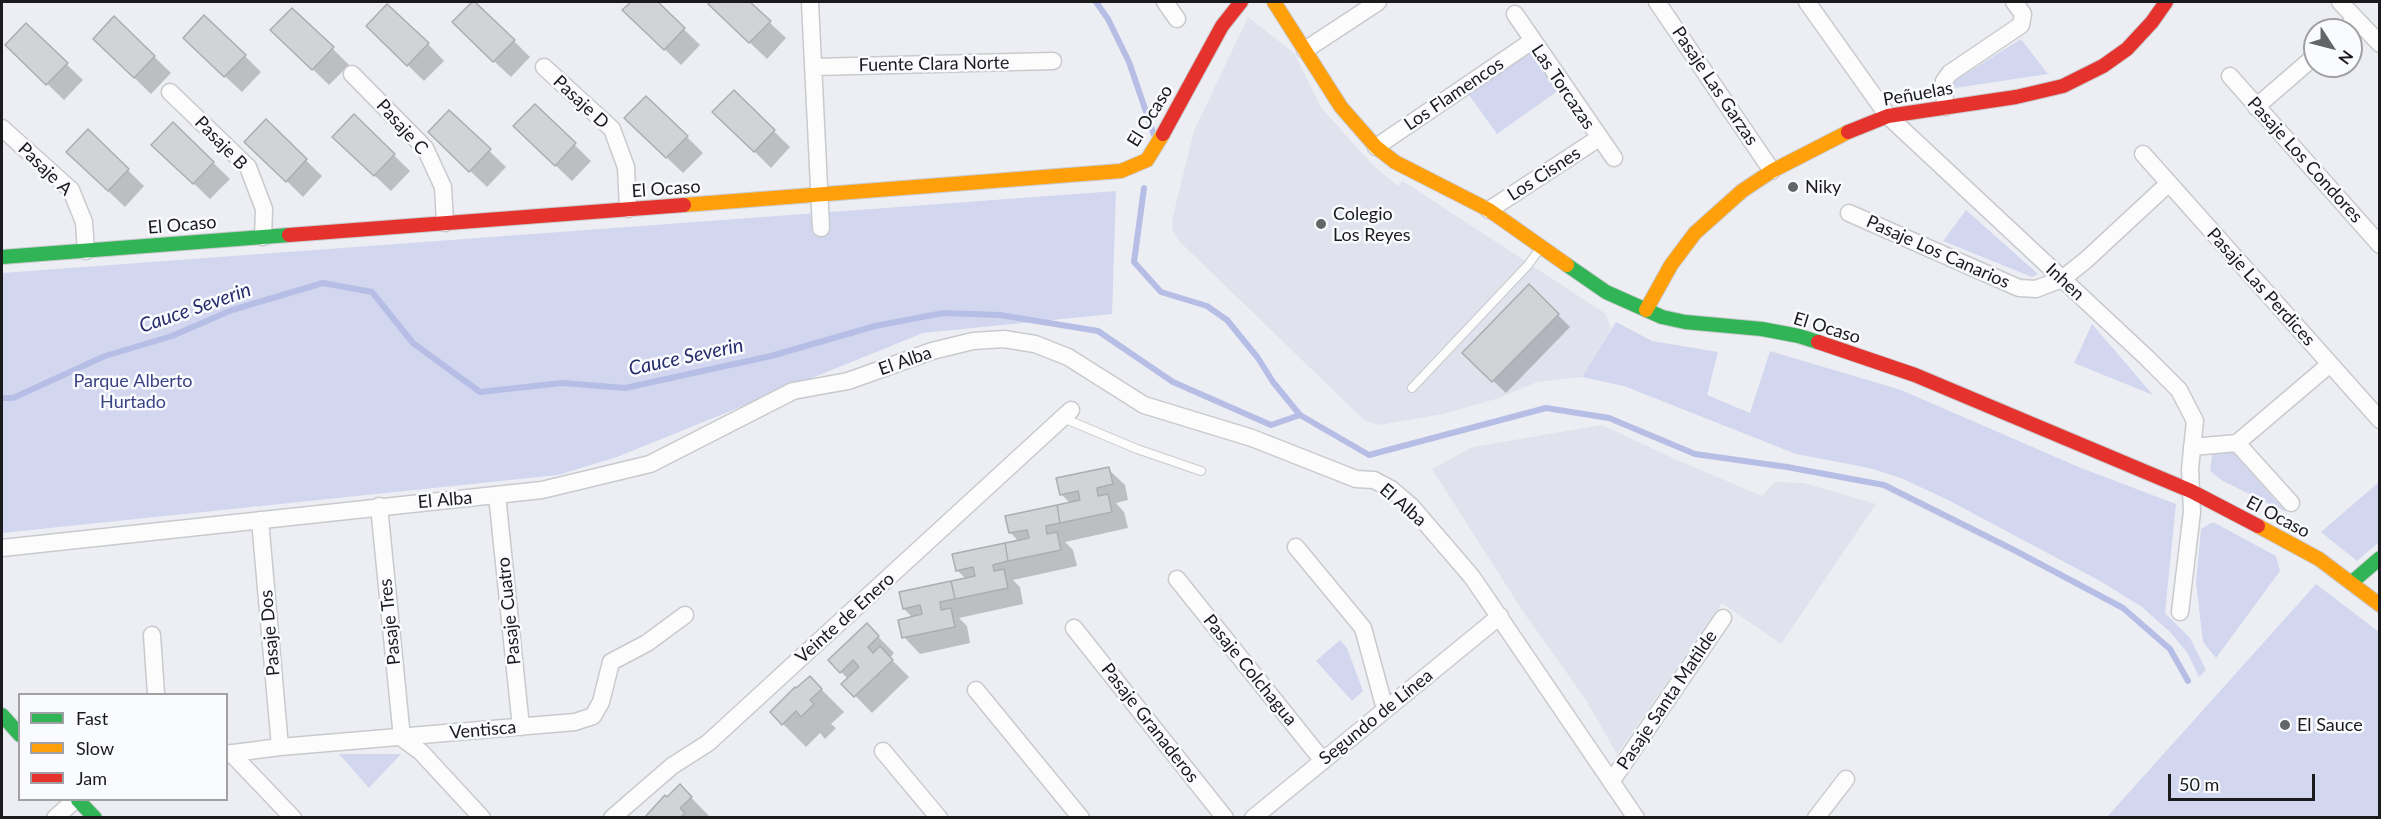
<!DOCTYPE html>
<meta charset="utf-8">
<style>
body{margin:0}
#map{position:relative;width:2381px;height:819px;overflow:hidden;background:#edeef3;font-family:Lato,sans-serif}
canvas{display:block}
.frame{position:absolute;inset:0;border:3px solid #1b1b1e;pointer-events:none}
.legend{position:absolute;left:18px;top:693px;width:210px;height:108px;box-sizing:border-box;background:#fafbfe;border:2px solid #a1a1a4;margin:0;padding:8px 10px;list-style:none;font-size:18px;color:#1b1b1e}
.legend li{display:flex;align-items:center;gap:12px;height:30px}
.legend b{width:30px;border:2px solid #a1a1a4}
.north{position:absolute;left:2303px;top:18px;width:60px;height:60px;box-sizing:border-box;background:#fafbfe;border:2px solid #a1a1a4;border-radius:50%;rotate:126deg;font-size:16px;font-weight:700;line-height:24px;text-align:center;color:#1b1b1e}
.north::after{content:'';display:block;margin:auto;width:21px;height:27px;background:#646569;clip-path:polygon(50% 0,100% 100%,50% 72%,0 100%)}
.scale{position:absolute;left:2168px;top:774px;width:147px;height:27px;box-sizing:border-box;border:3px solid #1b1b1e;border-top:0;padding-left:8px;font-size:18px;line-height:21px;white-space:nowrap;color:#1b1b1e;-webkit-text-stroke:4px #fafbfe;paint-order:stroke}
</style>
<div id="map">
<canvas width="2381" height="819"></canvas>
<div class="frame"></div>
<ul class="legend">
<li><b style="height:8px;background:#30b455"></b>Fast</li>
<li><b style="height:8px;background:#ff9f0a"></b>Slow</li>
<li><b style="height:8px;background:#e5322d"></b>Jam</li>
</ul>
<div class="north">N</div>
<div class="scale">50 m</div>
</div>
<script>
const ctx = document.querySelector('canvas').getContext('2d');
ctx.lineJoin = 'round';
function paint(path, color) { ctx.fillStyle = color; ctx.fill(path, 'evenodd'); }
const shape = rows => new Path2D(rows.map(r => 'M' + r).join(''));
function trace(path, color, width, dash) { ctx.strokeStyle = color; ctx.lineWidth = width; ctx.lineCap = dash ? 'butt' : 'round'; ctx.setLineDash(dash || []); ctx.stroke(path); }
function drawText(font, color, halo, rows, align = 'center') {
  ctx.font = font + ' Lato,sans-serif'; ctx.lineWidth = 5; ctx.setLineDash([]); ctx.textBaseline = 'middle'; ctx.strokeStyle = halo; ctx.fillStyle = color; for (const [text, x, y, turn = 0] of rows) {
    ctx.save(); ctx.translate(x, y); ctx.rotate((+turn || 0) * Math.PI / 180); ctx.textAlign = isNaN(turn) ? turn : align; if (halo) ctx.strokeText(text, 0, 0); ctx.fillText(text, 0, 0); ctx.restore();
  }
}
paint(shape([
 [1248,17,1294,53,1322,109,1372,164,1398,186,1403,181,1606,314,1611,329,1582,377,1537,382,1499,398,1443,414,1379,425,1365,421,1179,241,1172,229,1173,216,1194,131],
 [1602,425,1679,461,1762,496,1775,482,1804,483,1876,504,1781,644,1722,603,1617,754,1584,697,1522,610,1432,469,1473,447]
]), '#e0e2ed');
paint(shape([
 [2021,39,2048,74,1955,88,1953,82],
 [1530,51,1559,90,1497,134,1469,95],
 [1116,191,1112,314,923,333,617,457,558,475,2,533,2,273],
 [1966,210,2038,274,2032,277,1943,241],
 [1616,322,1652,341,1718,352,1707,395,1750,413,1770,351,1901,390,2081,468,2176,504,2165,613,2190,638,2206,670,2199,677,2187,652,2170,632,2142,607,2102,582,1948,500,1901,478,1869,468,1796,454,1624,386,1582,377],
 [2092,324,2153,395,2074,363],
 [2213,449,2230,449,2286,512,2223,481,2210,471],
 [2379,482,2379,542,2357,561,2321,532],
 [2213,522,2276,556,2280,571,2216,658,2203,642,2196,583,2201,529],
 [2316,584,2379,632,2379,817,2107,817],
 [1340,640,1347,648,1363,691,1352,701,1316,661],
 [339,754,401,754,369,788]
]), '#d2d7ef');
paint(shape([
 [633,2,656,2,700,45,681,65,624,10],
 [712,2,748,2,786,38,767,59,710,4],
 [114,18,171,73,151,94,111,55],
 [26,25,83,80,64,100,7,45],
 [470,39,514,41,530,57,511,77],
 [384,42,428,44,444,61,424,81],
 [289,46,332,48,349,65,329,85],
 [201,54,245,56,261,72,242,92],
 [734,92,790,147,771,168,731,128],
 [535,106,591,161,572,181,531,142],
 [449,112,506,167,487,187,446,148],
 [354,116,410,171,391,191,351,153],
 [266,121,322,176,303,197,263,158],
 [173,124,230,179,210,199,170,161],
 [88,131,144,186,125,207,84,168],
 [643,135,687,137,703,153,683,173],
 [1529,286,1570,327,1506,393,1464,353],
 [1108,469,1125,485,1128,500,1116,503,1124,512,1128,528,1065,542,1073,550,1077,566,1013,580,1020,587,1023,604,959,618,967,626,970,643,920,654,904,637,913,618,904,609,966,579,957,570,1019,542,1010,532,1071,504,1061,494],
 [867,625,894,653,890,658,909,677,872,713,844,684,848,679,830,660],
 [810,678,844,712,831,724,836,728,825,739,820,733,806,747,783,724,796,690],
 [680,786,711,818,645,818,667,799]
]), '#0003');
trace(shape([
 [1096,2,1108,19,1129,62,1154,135],
 [1144,188,1134,262,1161,292,1207,306,1227,320,1258,358,1273,382,1300,415,1369,455,1546,408,1609,418,1695,454,1787,467,1884,485,2012,549,2123,608,2170,649,2188,681],
 [2,398,13,398,105,356,172,336,232,310,323,283,372,292,413,343,480,392,562,383,625,388,771,356,875,326,943,313,1000,315,1098,331,1173,382,1271,425,1300,415]
]), '#b6bee6', 6);
const building = shape([
 [472,2,475,2,515,40,493,62,452,22,472,2],
 [631,2,658,2,685,28,664,50,622,10,631,2],
 [710,2,750,2,771,21,749,43,708,4,710,2],
 [387,4,429,43,407,66,366,26,387,4],
 [292,8,334,47,312,70,270,30,292,8],
 [204,15,246,55,224,77,183,38,204,15],
 [114,16,155,56,134,78,93,39,114,16],
 [26,23,68,63,46,85,5,45,26,23],
 [734,90,775,130,754,152,712,112,734,90],
 [646,96,688,136,666,158,624,118,646,96],
 [535,104,576,143,555,166,513,126,535,104],
 [449,110,491,149,469,172,428,132,449,110],
 [354,114,395,154,374,176,332,137,354,114],
 [266,119,307,159,286,182,244,142,266,119],
 [173,122,214,162,193,184,151,145,173,122],
 [88,129,129,169,108,191,66,152,88,129],
 [1529,284,1559,314,1492,382,1462,353,1529,284],
 [1109,467,1113,484,1097,488,1098,496,1108,494,1112,512,1060,523,1057,505,1080,500,1078,491,1060,495,1056,478,1109,467],
 [1057,505,1060,523,1046,526,1047,534,1057,532,1061,550,1008,561,1005,543,1029,538,1027,530,1009,533,1005,516,1057,505],
 [1005,543,1008,561,993,565,994,571,1004,569,1008,588,955,599,951,581,975,576,973,567,956,571,952,554,1005,543],
 [951,581,955,599,940,602,941,610,951,608,955,627,902,638,898,620,922,614,920,605,903,609,899,592,951,581],
 [867,623,879,636,868,647,873,653,880,646,893,660,854,697,841,684,859,667,853,660,840,673,828,660,867,623],
 [810,676,822,689,810,700,814,704,801,717,796,711,782,725,770,712,795,687,796,688,810,676],
 [680,784,692,797,680,808,685,813,680,818,644,818,665,795,667,797,680,784]
]);
paint(building, '#d2d3d6');
trace(building, '#acadb0', 1.5);
const lane = shape([
 [1412,388,1528,265,1541,247],
 [1063,418,1137,449,1201,471]
]);
const street = shape([
 [810,2,821,228],
 [1165,2,1177,19],
 [1657,2,1772,171],
 [1807,2,1888,116,2146,357,2179,390,2195,421,2190,469,2192,512,2180,612],
 [2340,2,2380,44],
 [1515,14,1614,158],
 [2344,30,2356,19],
 [1305,50,1378,2],
 [544,67,612,129,626,167,628,209],
 [814,67,1053,61],
 [352,74,425,148,443,187,445,223],
 [2230,76,2380,245],
 [170,92,248,167,264,209,263,237],
 [1945,107,1944,81,1950,73,2021,25,2023,14,2014,2],
 [2256,107,2315,56],
 [2,128,71,190,84,222,86,251],
 [1376,147,1532,41],
 [2143,154,2380,420],
 [1489,210,1599,138],
 [1849,213,2019,288,2036,289,2062,279,2086,260,2169,183],
 [2237,443,2291,503],
 [2192,447,2237,443,2330,364],
 [497,495,521,727],
 [379,506,402,738,421,752,482,818],
 [260,520,280,747],
 [1296,547,1363,628,1385,709],
 [2,548,542,490,650,464,793,391,848,381,932,351,973,341,1004,339,1035,344,1068,357,1144,405,1252,438,1356,479,1374,480,1391,489,1411,506,1472,577,1636,818],
 [1177,579,1323,761],
 [1074,628,1225,818],
 [152,635,156,694],
 [976,690,1081,818],
 [883,751,939,818],
 [231,753,293,818],
 [226,754,280,747,575,722,593,716,601,702,611,662,647,643,685,615],
 [1611,782,1723,618],
 [55,818,75,800],
 [612,818,672,766,708,743,1071,410],
 [1253,818,1500,616],
 [1816,818,1846,779]
]);
const fast = shape([
 [2,257,289,235],
 [1567,265,1606,292,1662,317,1685,322,1762,329,1799,336,1818,342],
 [2351,583,2380,558],
 [2,715,20,735],
 [78,800,95,818]
]);
const slow = shape([
 [1274,2,1341,107,1376,147,1395,162,1489,210,1567,265],
 [684,205,1121,171,1147,160,1163,134],
 [1646,310,1671,265,1695,233,1742,191,1772,171,1848,132],
 [2258,526,2319,559,2380,605]
]);
const jam = shape([
 [1848,132,1888,116,2016,97,2063,86,2103,66,2127,49,2152,22,2166,2],
 [1163,134,1222,26,1241,2],
 [289,235,684,205],
 [1818,342,1915,375,2191,491,2258,526]
]);
trace(lane, '#c9cacd', 10);
trace(street, '#c9cacd', 19);
trace(fast, '#c9cacd', 16);
trace(slow, '#c9cacd', 16);
trace(jam, '#c9cacd', 16);
trace(lane, '#fcfcfd', 8);
trace(street, '#fcfcfd', 16);
trace(fast, '#30b455', 14);
trace(slow, '#ff9f0a', 14);
trace(jam, '#e5322d', 14);
for (const [x, y, r, color] of [
 [1793,187,6,"#646569"],
 [1321,224,6,"#646569"],
 [2285,725,6,"#646569"]
]) { const dot = new Path2D(); dot.arc(x, y, r, 0, 2 * Math.PI); ctx.fillStyle = color; ctx.fill(dot); trace(dot, '#fafbfe', 2); }
drawText('18px', '#1b1b1e', '#fafbfe', [
 ["Fuente Clara Norte",934,64,-1],
 ["Pasaje Las Garzas",1715,86,56],
 ["Las Torcazas",1563,87,56],
 ["Los Flamencos",1454,94,-34],
 ["Peñuelas",1918,94,-10],
 ["Pasaje D",581,102,43],
 ["El Ocaso",1150,116,-58],
 ["Pasaje C",402,127,48],
 ["Pasaje B",221,143,46],
 ["Pasaje Los Condores",2305,160,48],
 ["Pasaje A",45,169,44],
 ["Los Cisnes",1544,174,-33],
 ["El Ocaso",666,189,-4],
 ["El Ocaso",182,225,-5],
 ["Pasaje Los Canarios",1938,252,24],
 ["Inhen",2065,282,43],
 ["Pasaje Las Perdices",2261,287,48],
 ["El Ocaso",1827,328,17],
 ["El Alba",905,361,-19],
 ["El Alba",445,500,-5],
 ["El Alba",1403,505,41],
 ["El Ocaso",2278,517,28],
 ["Pasaje Cuatro",509,611,-96],
 ["Veinte de Enero",845,618,-42],
 ["Pasaje Tres",390,622,-96],
 ["Pasaje Dos",270,633,-95],
 ["Pasaje Colchagua",1250,670,51],
 ["Pasaje Santa Matilde",1667,700,-56],
 ["Segundo de Línea",1376,717,-39],
 ["Pasaje Granaderos",1150,723,52],
 ["Ventisca",483,730,-5]
]);
drawText('18px', '#1b1b1e', '#fafbfe', [
 ["Niky",1805,187],
 ["Colegio",1333,214],
 ["Los Reyes",1333,235],
 ["El Sauce",2297,725]
], 'left');
drawText('18px', '#394384', '#fafbfe', [
 ["Parque Alberto",133,381],
 ["Hurtado",133,402]
]);
drawText('italic 20px', '#252c6c', '#fafbfe', [
 ["Cauce Severin",195,308,-19],
 ["Cauce Severin",686,357,-12]
]);
</script>
